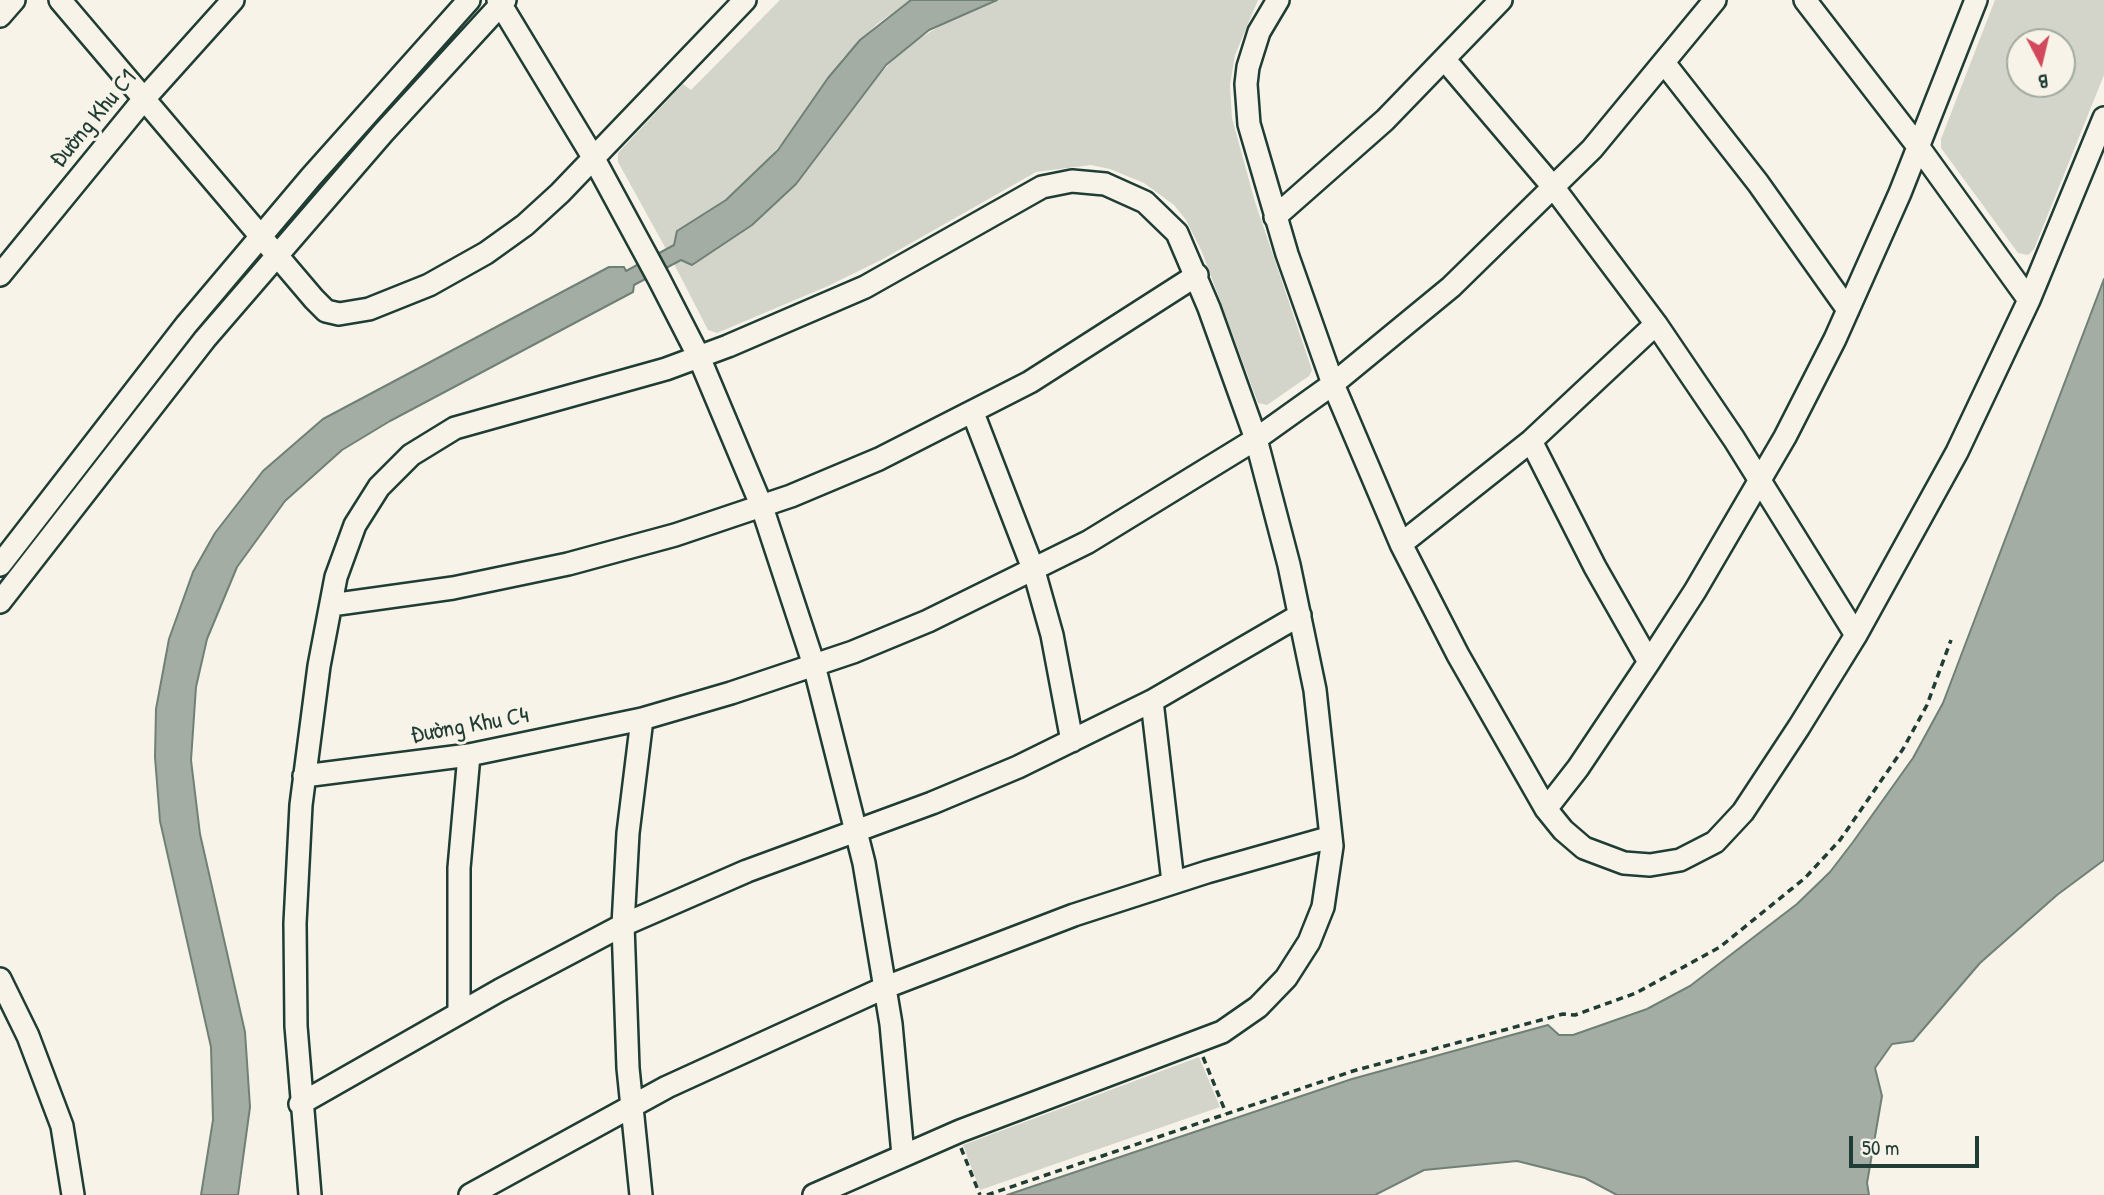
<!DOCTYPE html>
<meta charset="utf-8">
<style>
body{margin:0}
#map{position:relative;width:2104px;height:1195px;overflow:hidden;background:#f7f3e8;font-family:"Patrick Hand",sans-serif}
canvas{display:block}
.north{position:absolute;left:2006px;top:28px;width:70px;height:70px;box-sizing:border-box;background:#f7f3e8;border:2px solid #a1aaa0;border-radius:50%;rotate:173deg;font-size:19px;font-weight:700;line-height:28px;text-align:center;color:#1f3d34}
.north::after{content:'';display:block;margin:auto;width:24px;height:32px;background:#d1495b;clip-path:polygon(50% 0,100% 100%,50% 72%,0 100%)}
.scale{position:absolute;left:1849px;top:1136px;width:130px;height:32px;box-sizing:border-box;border:4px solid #1f3d34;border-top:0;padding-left:9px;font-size:21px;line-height:24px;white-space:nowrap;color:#1f3d34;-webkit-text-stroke:5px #f7f3e8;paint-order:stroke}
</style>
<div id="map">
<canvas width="2104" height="1195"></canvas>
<div class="north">B</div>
<div class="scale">50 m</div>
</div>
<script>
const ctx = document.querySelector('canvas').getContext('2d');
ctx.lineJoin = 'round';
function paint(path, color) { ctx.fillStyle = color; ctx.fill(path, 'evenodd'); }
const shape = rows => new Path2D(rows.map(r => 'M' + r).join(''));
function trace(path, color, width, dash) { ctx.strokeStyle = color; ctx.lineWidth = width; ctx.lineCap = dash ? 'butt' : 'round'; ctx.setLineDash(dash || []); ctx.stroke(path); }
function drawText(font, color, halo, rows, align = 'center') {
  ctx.font = font + ' "Patrick Hand",sans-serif'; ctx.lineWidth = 6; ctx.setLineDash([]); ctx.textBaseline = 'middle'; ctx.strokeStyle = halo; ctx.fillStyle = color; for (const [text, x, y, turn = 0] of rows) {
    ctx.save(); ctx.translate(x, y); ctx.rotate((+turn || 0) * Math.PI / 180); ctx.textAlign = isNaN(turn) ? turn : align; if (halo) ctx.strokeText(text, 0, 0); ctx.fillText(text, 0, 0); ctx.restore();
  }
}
paint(shape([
 [780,0,911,0,877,24,843,58,797,126,753,176,726,200,677,231,674,245,666,249,618,162,618,153,683,84,691,90],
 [997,0,1258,0,1235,55,1230,85,1232,118,1255,202,1312,370,1309,376,1267,405,1258,403,1202,252,1186,220,1174,205,1144,183,1110,169,1091,165,1036,172,883,259,828,286,717,333,708,330,674,264,796,184,868,86,907,46,955,17],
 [1995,0,2104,0,2104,75,2034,249,2028,255,2018,253,1941,148,1941,139],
 [2020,42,2062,42,2062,84,2020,84],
 [1199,1057,1220,1107,980,1190,963,1145]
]), '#d3d5ca');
const water = shape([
 [911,0,997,0,929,30,886,65,796,184,752,225,692,265,681,260,634,285,633,292,390,421,342,450,285,501,237,567,207,639,196,687,191,760,200,834,245,1032,250,1107,238,1195,201,1195,213,1120,211,1047,160,821,155,757,156,709,169,639,193,572,215,533,263,471,323,419,609,267,624,267,626,271,674,245,677,231,726,200,778,150,828,78,860,40,911,0],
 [2104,279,2104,860,2057,895,1980,963,1913,1041,1892,1044,1875,1068,1882,1096,1867,1183,1869,1195,1617,1195,1585,1178,1517,1161,1424,1170,1375,1195,1007,1195,1352,1079,1548,1025,1559,1035,1573,1035,1647,1009,1690,986,1797,904,1830,872,1853,842,1913,758,1943,703,2104,279]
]);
paint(water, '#a4ada3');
trace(water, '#6f8077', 2);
const minor = shape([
 [60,0,314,299,326,311,339,314,369,309,429,285,486,253,525,225,560,193,745,0],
 [498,0,593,157,659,279,699,357,762,507,814,665,864,863,891,1024,903,1155],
 [1278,0,1259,32,1248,67,1246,84,1249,124,1287,254,1333,384,1401,544,1458,655,1546,809,1563,830,1584,848,1624,863,1650,865,1680,860,1715,842,1743,812,1799,727,1856,635,1957,452,2029,300,2104,118],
 [1805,0,1920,149,2029,300],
 [0,16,14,0],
 [1445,60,1554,188,1656,324,1734,439,1856,635],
 [1665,64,1758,183,1848,310],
 [1275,217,1385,120,1501,0],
 [0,275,144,99,233,0],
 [973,413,1034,571,1052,635,1072,741],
 [1531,441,1595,567,1649,662],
 [1401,544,1531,441,1656,324],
 [0,565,186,325,311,177,469,0],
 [0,602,205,339,383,133,505,0],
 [331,605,453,588,568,564,675,535,791,496,879,459,1030,382,1197,275],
 [1152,701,1173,882],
 [304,776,469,755,642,719,731,693,853,652,928,621,1088,542,1256,439,1333,384,1451,287,1592,149,1715,0],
 [1546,809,1578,768,1649,662,1695,591,1785,437,1835,339,1900,193,1976,0],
 [0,979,28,1036,62,1126,73,1195],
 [459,1013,459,868,469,755],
 [300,1104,500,990,623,925,747,871,932,803,1018,767,1152,701,1300,615],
 [310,1195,296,1026,295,923,301,805,319,666,336,577,355,525,379,487,411,455,455,428,666,369,728,346,865,287,1042,187,1072,181,1105,184,1145,202,1177,233,1209,308,1256,439,1289,565,1315,690,1332,846,1323,907,1309,942,1286,978,1258,1007,1222,1032,960,1131,814,1195],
 [470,1195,667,1087,886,987,1074,915,1207,872,1331,837],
 [641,1195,628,1068,623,925,628,833,642,719]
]);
trace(minor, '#1f3d34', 26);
trace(shape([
 [1203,1057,1226,1113],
 [961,1148,980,1195],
 [987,1195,1353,1071,1563,1014,1575,1015,1636,993,1720,947,1805,878,1840,840,1903,749,1927,705,1951,640]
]), '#1f3d34', 3.5, [7, 5]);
trace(minor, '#f7f3e8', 21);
drawText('24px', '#1f3d34', '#f7f3e8', [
 ["Đường Khu C1",94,119,-50],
 ["Đường Khu C4",470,726,-10]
]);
</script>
